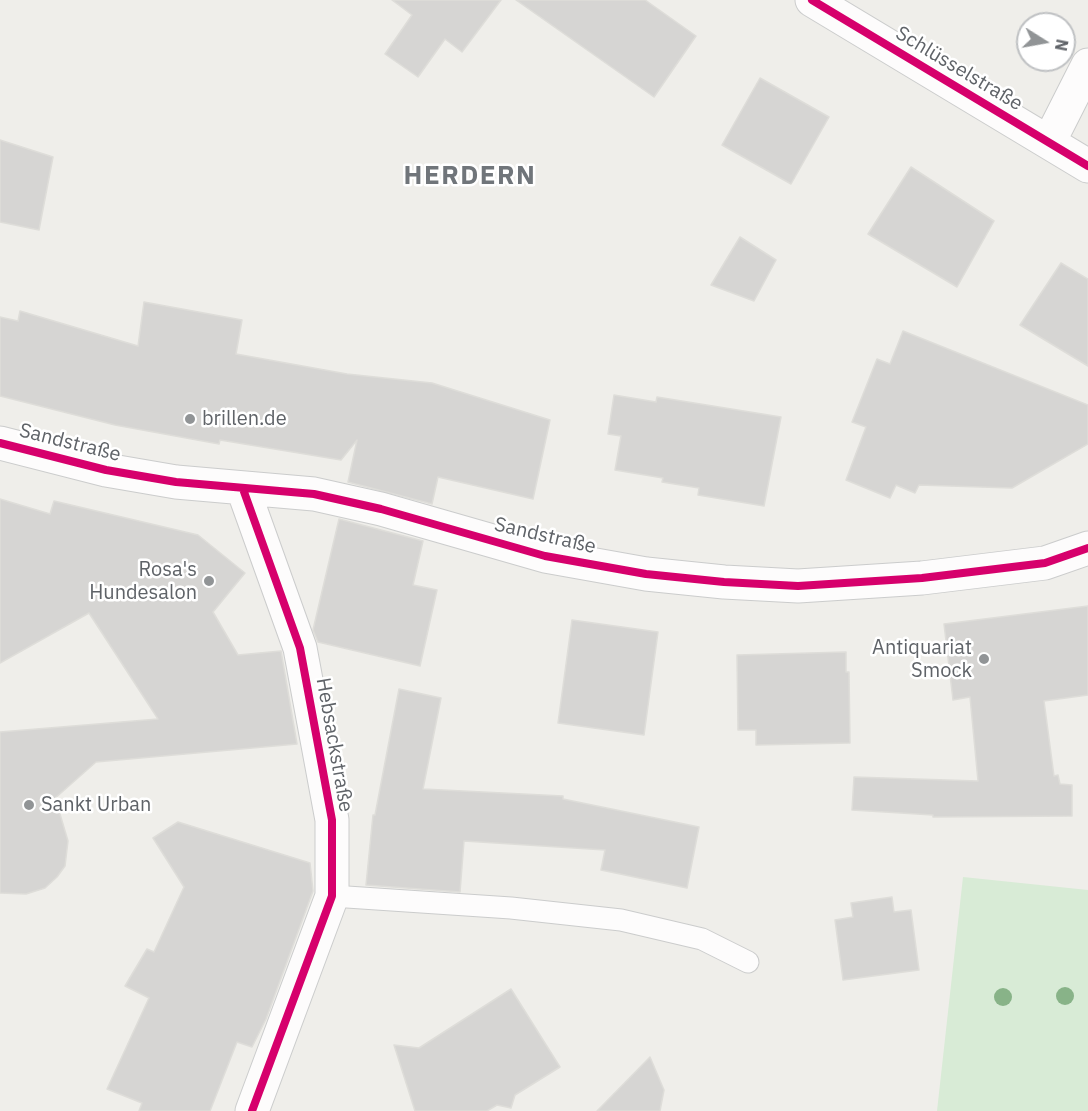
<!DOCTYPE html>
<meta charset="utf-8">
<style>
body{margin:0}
#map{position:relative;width:1088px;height:1111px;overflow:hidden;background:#efeeea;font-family:"IBM Plex Sans",sans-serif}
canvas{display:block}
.north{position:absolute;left:1016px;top:12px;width:60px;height:60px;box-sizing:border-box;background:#fff;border:2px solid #bfc1c3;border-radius:50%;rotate:101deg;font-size:16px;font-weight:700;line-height:24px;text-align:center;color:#5f6368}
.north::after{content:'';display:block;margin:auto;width:21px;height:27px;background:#919496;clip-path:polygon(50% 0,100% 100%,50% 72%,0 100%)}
</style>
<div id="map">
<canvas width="1088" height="1111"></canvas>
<div class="north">N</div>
</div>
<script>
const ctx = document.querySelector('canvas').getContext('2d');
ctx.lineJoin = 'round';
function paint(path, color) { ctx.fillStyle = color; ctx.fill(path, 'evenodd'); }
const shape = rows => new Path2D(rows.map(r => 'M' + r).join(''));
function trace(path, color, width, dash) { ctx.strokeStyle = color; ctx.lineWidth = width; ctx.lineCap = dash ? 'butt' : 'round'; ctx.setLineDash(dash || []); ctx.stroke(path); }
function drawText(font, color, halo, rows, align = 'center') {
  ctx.font = font + ' "IBM Plex Sans",sans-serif'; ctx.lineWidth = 5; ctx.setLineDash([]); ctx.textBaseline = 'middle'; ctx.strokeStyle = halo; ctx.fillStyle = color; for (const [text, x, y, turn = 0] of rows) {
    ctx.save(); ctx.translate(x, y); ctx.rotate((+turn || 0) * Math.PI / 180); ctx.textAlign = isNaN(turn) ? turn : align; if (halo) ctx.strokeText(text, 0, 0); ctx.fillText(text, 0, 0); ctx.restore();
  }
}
paint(shape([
 [963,877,1088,890,1088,1111,937,1111]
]), '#d8ebd6');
const building = shape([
 [392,0,501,0,462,52,445,39,418,77,385,54,412,15,392,0],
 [516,0,645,0,696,36,654,97,516,0],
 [760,78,829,117,791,184,722,145,760,78],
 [0,140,53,157,39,230,0,222,0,140],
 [911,167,994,221,957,287,868,234,911,167],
 [740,237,776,260,754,301,711,285,740,237],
 [1061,263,1088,279,1088,366,1020,325,1061,263],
 [144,302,242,320,236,354,347,374,432,383,550,420,533,499,438,477,432,504,348,482,357,440,341,460,220,440,219,444,115,425,0,396,0,317,18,321,20,311,138,346,144,302],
 [903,331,1088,405,1088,444,1012,488,919,485,915,493,896,485,890,498,846,480,866,427,852,422,877,359,890,364,903,331],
 [614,395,656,402,657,397,781,417,764,506,698,495,699,488,662,482,663,478,615,470,621,436,608,434,614,395],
 [0,499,50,514,54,501,198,535,245,573,213,612,238,655,281,651,297,744,96,762,53,800,57,804,68,841,65,866,57,877,45,888,26,894,0,893,0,732,158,719,89,613,0,663,0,499],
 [339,519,423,541,413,585,437,590,420,666,318,642,313,630,339,519],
 [1088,606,1088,695,1044,701,1054,776,1058,775,1060,784,1072,785,1072,816,933,817,933,815,852,810,854,777,978,781,970,697,953,700,944,624,1088,606],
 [572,620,658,632,644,735,558,723,572,620],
 [846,652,846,672,849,672,850,743,756,745,756,730,738,730,737,655,846,652],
 [399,689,441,698,423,789,563,796,563,799,699,827,687,888,601,870,605,850,464,841,460,892,366,885,373,815,375,815,399,689],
 [178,822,310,863,313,891,266,1019,252,1047,237,1042,210,1111,139,1111,142,1103,107,1089,149,998,125,986,147,949,154,952,184,887,153,838,178,822],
 [892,897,894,912,911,910,919,970,843,980,835,920,853,917,851,903,892,897],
 [511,989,560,1067,515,1095,511,1108,497,1105,487,1111,415,1111,394,1045,419,1048,511,989],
 [650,1057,664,1090,660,1111,597,1111,650,1057]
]);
paint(building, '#d6d5d3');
trace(building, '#deddd9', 1.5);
const service = shape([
 [332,896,511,908,621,920,702,939,748,962]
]);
const minor = shape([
 [812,0,1088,166],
 [1049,142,1088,65],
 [0,443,106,470,176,482,314,494,381,509,545,556,646,574,724,582,798,586,922,578,1045,563,1088,548],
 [243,489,300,648,332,820,332,896,252,1111]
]);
trace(service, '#cbcccc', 23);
trace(minor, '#cbcccc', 35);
trace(service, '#fdfcfc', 21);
trace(minor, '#fdfcfc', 33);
trace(shape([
 [812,0,1088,166],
 [0,443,106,470,176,482,314,494,381,509,545,556,646,574,724,582,798,586,922,578,1045,563,1088,548],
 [243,489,300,648,332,820,332,896,252,1111]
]), '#d6006c', 8);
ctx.fillStyle = '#88b388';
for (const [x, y] of [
 [1065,996],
 [1003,997]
]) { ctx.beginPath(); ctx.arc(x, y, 9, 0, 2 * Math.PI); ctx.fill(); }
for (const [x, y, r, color] of [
 [190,419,6,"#919496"],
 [209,581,6,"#919496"],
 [984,659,6,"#919496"],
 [29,805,6,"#919496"]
]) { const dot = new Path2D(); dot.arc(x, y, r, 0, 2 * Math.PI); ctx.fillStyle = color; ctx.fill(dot); trace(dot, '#fff', 2); }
drawText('20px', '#5f6368', '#fff', [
 ["Schlüsselstraße",959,69,31],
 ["Sandstraße",70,443,14],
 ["Sandstraße",545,536,13],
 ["Hebsackstraße",334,745,80]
]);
drawText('20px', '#5f6368', '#fff', [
 ["brillen.de",202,419],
 ["Rosa's",197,570,"right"],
 ["Hundesalon",197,593,"right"],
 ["Antiquariat",972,648,"right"],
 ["Smock",972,671,"right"],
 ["Sankt Urban",41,805]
], 'left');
ctx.letterSpacing = '1.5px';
drawText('bold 26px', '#70757a', '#fff', [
 ["HERDERN",470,176]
]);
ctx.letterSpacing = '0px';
</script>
